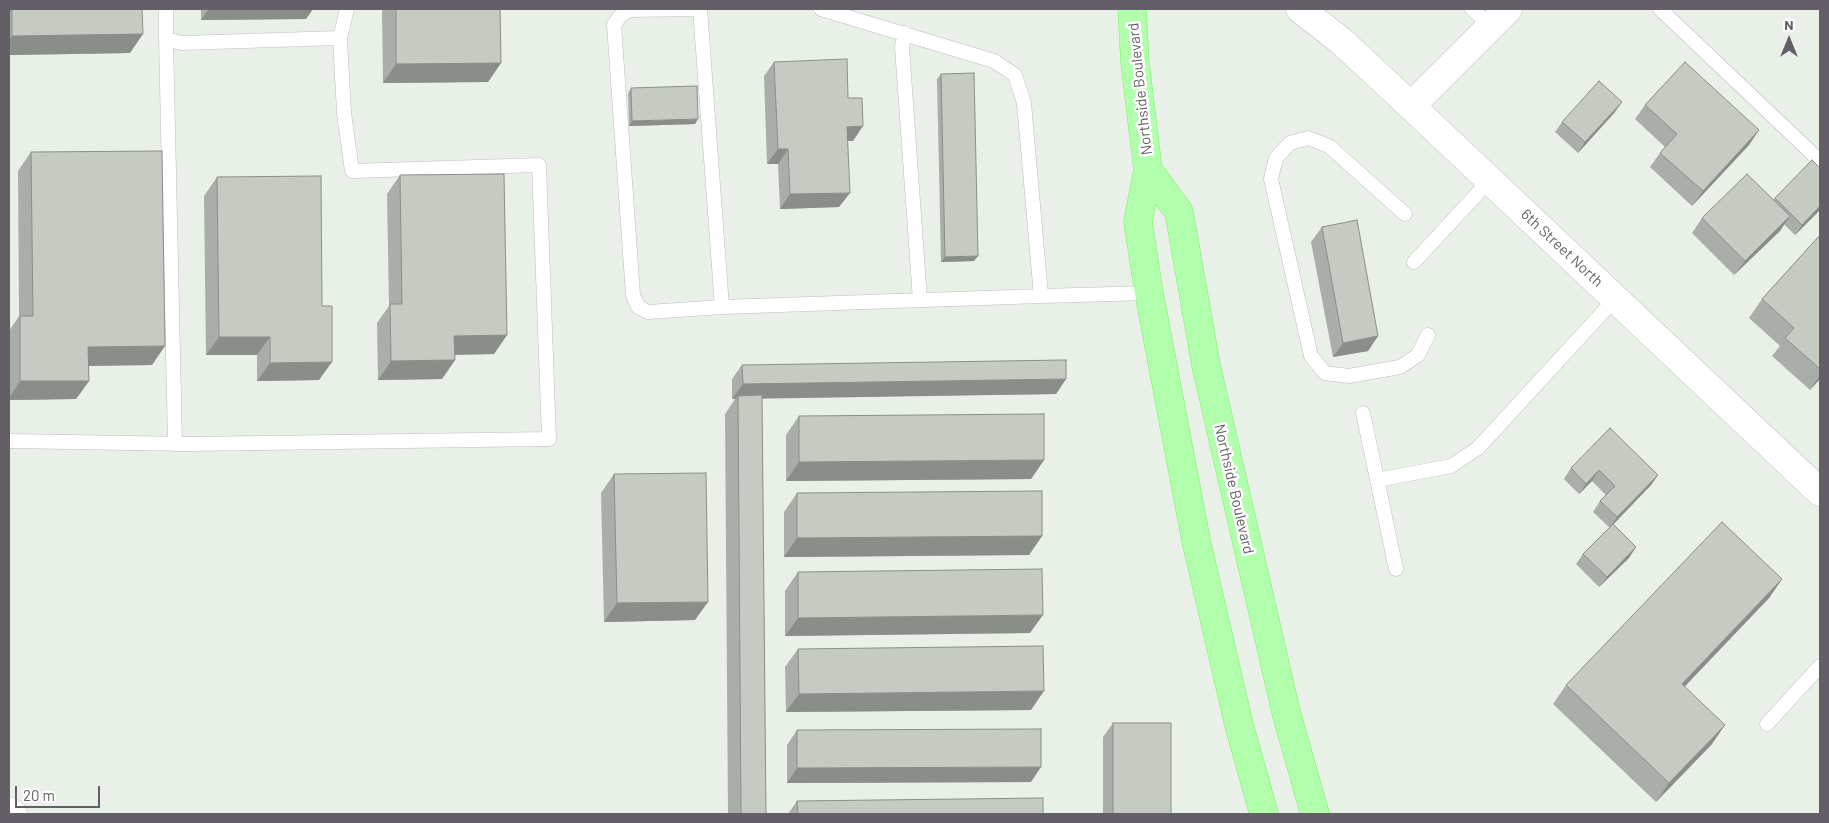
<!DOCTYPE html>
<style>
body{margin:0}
#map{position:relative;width:1829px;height:823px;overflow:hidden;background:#e8f0e7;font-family:Barlow,sans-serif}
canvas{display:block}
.frame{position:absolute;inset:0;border:10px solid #645e67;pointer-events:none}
.north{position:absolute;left:1764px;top:15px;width:50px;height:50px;-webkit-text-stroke:4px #fff;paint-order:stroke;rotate:0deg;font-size:14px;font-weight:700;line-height:20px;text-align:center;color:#645e67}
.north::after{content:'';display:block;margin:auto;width:18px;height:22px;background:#645e67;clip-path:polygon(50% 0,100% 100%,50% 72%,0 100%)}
.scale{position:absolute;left:15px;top:786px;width:85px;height:22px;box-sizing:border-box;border:2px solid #645e67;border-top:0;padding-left:6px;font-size:15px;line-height:18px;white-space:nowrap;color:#645e67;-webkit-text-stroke:4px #fff;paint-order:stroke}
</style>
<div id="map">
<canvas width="1829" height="823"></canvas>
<div class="frame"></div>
<div class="north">N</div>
<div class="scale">20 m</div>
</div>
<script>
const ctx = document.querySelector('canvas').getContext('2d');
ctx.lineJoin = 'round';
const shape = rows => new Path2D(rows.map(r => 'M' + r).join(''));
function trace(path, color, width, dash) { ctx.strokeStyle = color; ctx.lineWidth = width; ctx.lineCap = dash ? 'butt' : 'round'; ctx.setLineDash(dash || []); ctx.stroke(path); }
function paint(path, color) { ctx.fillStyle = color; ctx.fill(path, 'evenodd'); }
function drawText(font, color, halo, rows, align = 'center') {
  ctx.font = font + ' Barlow,sans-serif'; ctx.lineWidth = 5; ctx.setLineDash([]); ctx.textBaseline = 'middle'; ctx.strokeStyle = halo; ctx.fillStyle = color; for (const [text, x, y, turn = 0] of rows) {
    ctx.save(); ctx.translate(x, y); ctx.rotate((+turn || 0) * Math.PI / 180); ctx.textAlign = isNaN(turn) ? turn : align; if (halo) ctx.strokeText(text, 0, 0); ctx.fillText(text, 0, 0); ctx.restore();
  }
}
const service = shape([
 [166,9,166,39,181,43,340,38,347,9],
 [700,9,722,307,1041,296],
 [700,9,629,10,620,16,614,25,633,295,638,307,648,312,722,307],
 [821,9,994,61,1015,75,1024,103,1041,296,1149,293],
 [1472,9,1491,26],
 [1660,9,1820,161],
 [905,33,902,47,920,300],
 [166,39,175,444],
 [1405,214,1329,146,1308,138,1290,143,1276,158,1271,179,1311,356,1325,373,1349,376,1400,367,1418,355,1428,335],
 [1414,262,1490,180],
 [1363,413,1396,569],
 [9,441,190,444,549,439,539,165,352,171,344,113,340,38],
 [1377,480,1451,466,1478,448,1615,299],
 [1767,724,1820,666]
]);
const minor = shape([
 [1411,106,1508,9],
 [9,811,13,814]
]);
const tertiary = shape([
 [1300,9,1340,40,1411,106,1820,492]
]);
const primary = shape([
 [1132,9,1135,63,1148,170,1138,222,1149,293,1196,540,1239,725,1264,814],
 [1148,170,1179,212,1206,365,1286,712,1315,814]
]);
trace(service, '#c1bbc2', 15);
trace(minor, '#c1bbc2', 29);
trace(tertiary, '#c1bbc2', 29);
trace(primary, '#75f55b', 29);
trace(service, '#fff', 14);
trace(minor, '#fff', 28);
trace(tertiary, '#fff', 28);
trace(primary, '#b1ffad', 28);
paint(shape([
 [9,9,142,9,130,53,9,55],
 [201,9,313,9,306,19,201,20],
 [382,9,500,9,501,63,488,82,383,83],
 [774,62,848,98,853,141,848,141,839,207,780,209,778,164,767,164,764,76],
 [941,74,974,261,941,262,937,79],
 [631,88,695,124,629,126,628,93],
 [1645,105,1759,130,1749,145,1692,206,1650,167,1660,153,1665,147,1635,119],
 [1615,112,1578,153,1555,132,1562,122],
 [31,152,152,365,89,366,89,381,76,399,9,400,9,331,19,316,18,171],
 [1820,168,1820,210,1795,235,1784,224,1780,231,1734,275,1692,233,1702,218,1773,200,1775,198],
 [400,175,507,335,494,354,455,355,455,360,442,379,378,380,377,323,389,306,387,194],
 [217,177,319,380,257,381,257,355,206,355,204,196],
 [1322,227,1378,336,1368,351,1333,357,1311,242],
 [1820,235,1820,379,1810,390,1772,356,1780,346,1749,318,1762,299],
 [742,365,1066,379,1056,394,762,398,766,814,728,814,725,414,735,399,732,399,732,379],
 [799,416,1044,460,1031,479,786,481,786,435],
 [1571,468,1658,475,1651,485,1613,524,1629,558,1599,587,1576,564,1583,554,1610,528,1593,512,1600,501,1606,495,1592,481,1579,494,1564,479],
 [614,474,695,620,604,622,601,493],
 [797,493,1042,536,1029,555,784,557,784,512],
 [798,572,1030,633,785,636,785,591],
 [1782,579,1769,598,1685,686,1712,744,1656,802,1553,704,1566,685],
 [798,649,1031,710,786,712,785,667],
 [1113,723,1171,814,1103,814,1103,737],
 [797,730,1031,782,787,783,787,745],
 [797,801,1043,814,788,814]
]), '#a9afa8');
paint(shape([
 [209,9,313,9,306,19,201,20],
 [143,34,130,53,9,55,9,41,12,36],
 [501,63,488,82,383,83,396,64],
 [1622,102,1615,112,1578,153,1585,142],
 [698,119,695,124,629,126,632,121],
 [863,126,853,141,837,141,847,127],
 [1759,130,1749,145,1692,206,1703,191],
 [778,149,788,149,778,164,767,164],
 [850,193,839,207,780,209,790,194],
 [1820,206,1820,210,1795,235,1802,225],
 [1790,216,1780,231,1734,275,1745,261],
 [978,256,974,261,941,262,945,257],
 [507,335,494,354,441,355,454,336],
 [1378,336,1368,351,1333,357,1343,343],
 [219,337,270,337,257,355,206,355],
 [165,346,152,365,75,366,88,347],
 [455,360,442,379,378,380,391,361],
 [332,362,319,380,257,381,270,363],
 [1820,375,1820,379,1810,390],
 [1066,379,1056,394,738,399,738,396,735,399,732,399,743,384],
 [20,381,89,381,76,399,9,400,9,398],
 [1044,460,1031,479,786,481,799,462],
 [1599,470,1592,481,1579,494,1586,484],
 [1658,475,1651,485,1610,528,1617,517],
 [1042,536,1029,555,784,557,797,538],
 [1636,547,1629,558,1599,587,1607,577],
 [1782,579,1769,598,1669,703,1682,684],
 [708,602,695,620,604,622,617,603],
 [1043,615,1030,633,785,636,798,618],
 [1044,691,1031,710,786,712,799,694],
 [1725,725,1712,744,1656,802,1669,783],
 [1041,767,1031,782,787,783,797,768]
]), '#8a8e88');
const building = shape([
 [12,9,142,9,143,34,12,36,12,9],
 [396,9,500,9,501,63,396,64,396,9],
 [847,59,848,98,862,98,863,126,847,127,850,193,790,194,788,149,778,149,774,62,847,59],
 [1685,62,1759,130,1703,191,1660,153,1677,134,1645,105,1685,62],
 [974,73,978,256,945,257,941,74,974,73],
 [1599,81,1622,102,1585,142,1562,122,1599,81],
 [697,86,698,119,632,121,631,88,697,86],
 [162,151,165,346,88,347,89,381,20,381,20,316,33,316,31,152,162,151],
 [1812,160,1820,168,1820,206,1802,225,1775,198,1812,160],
 [504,174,507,335,454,336,455,360,391,361,390,304,402,304,400,175,504,174],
 [1747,174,1790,216,1745,261,1702,218,1747,174],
 [321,176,322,306,332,306,332,362,270,363,270,337,219,337,217,177,321,176],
 [1357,220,1378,336,1343,343,1322,227,1357,220],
 [1820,235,1820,369,1785,338,1794,328,1762,299,1820,235],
 [1066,360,1066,379,743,384,742,365,1066,360],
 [762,395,766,814,741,814,738,396,762,395],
 [1044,414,1044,460,799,462,799,416,1044,414],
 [1610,428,1658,475,1617,517,1600,501,1615,486,1599,470,1586,484,1571,468,1610,428],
 [706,473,708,602,617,603,614,474,706,473],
 [1042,491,1042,536,797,538,797,493,1042,491],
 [1722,522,1782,579,1682,684,1725,725,1669,783,1566,685,1722,522],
 [1613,524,1636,547,1607,577,1583,554,1613,524],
 [1042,569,1043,615,798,618,798,572,1042,569],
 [1043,646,1044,691,799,694,798,649,1043,646],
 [1113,723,1171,723,1171,814,1113,814,1113,723],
 [1041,729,1041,767,797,768,797,730,1041,729],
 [1043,798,1043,814,798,814,797,801,1043,798]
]);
paint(building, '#c5cbc3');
trace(building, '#8a8e88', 1);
drawText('15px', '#645e67', '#fff', [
 ["Northside Boulevard",1140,89,-96],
 ["6th Street North",1562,248,43],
 ["Northside Boulevard",1234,489,77]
]);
</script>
